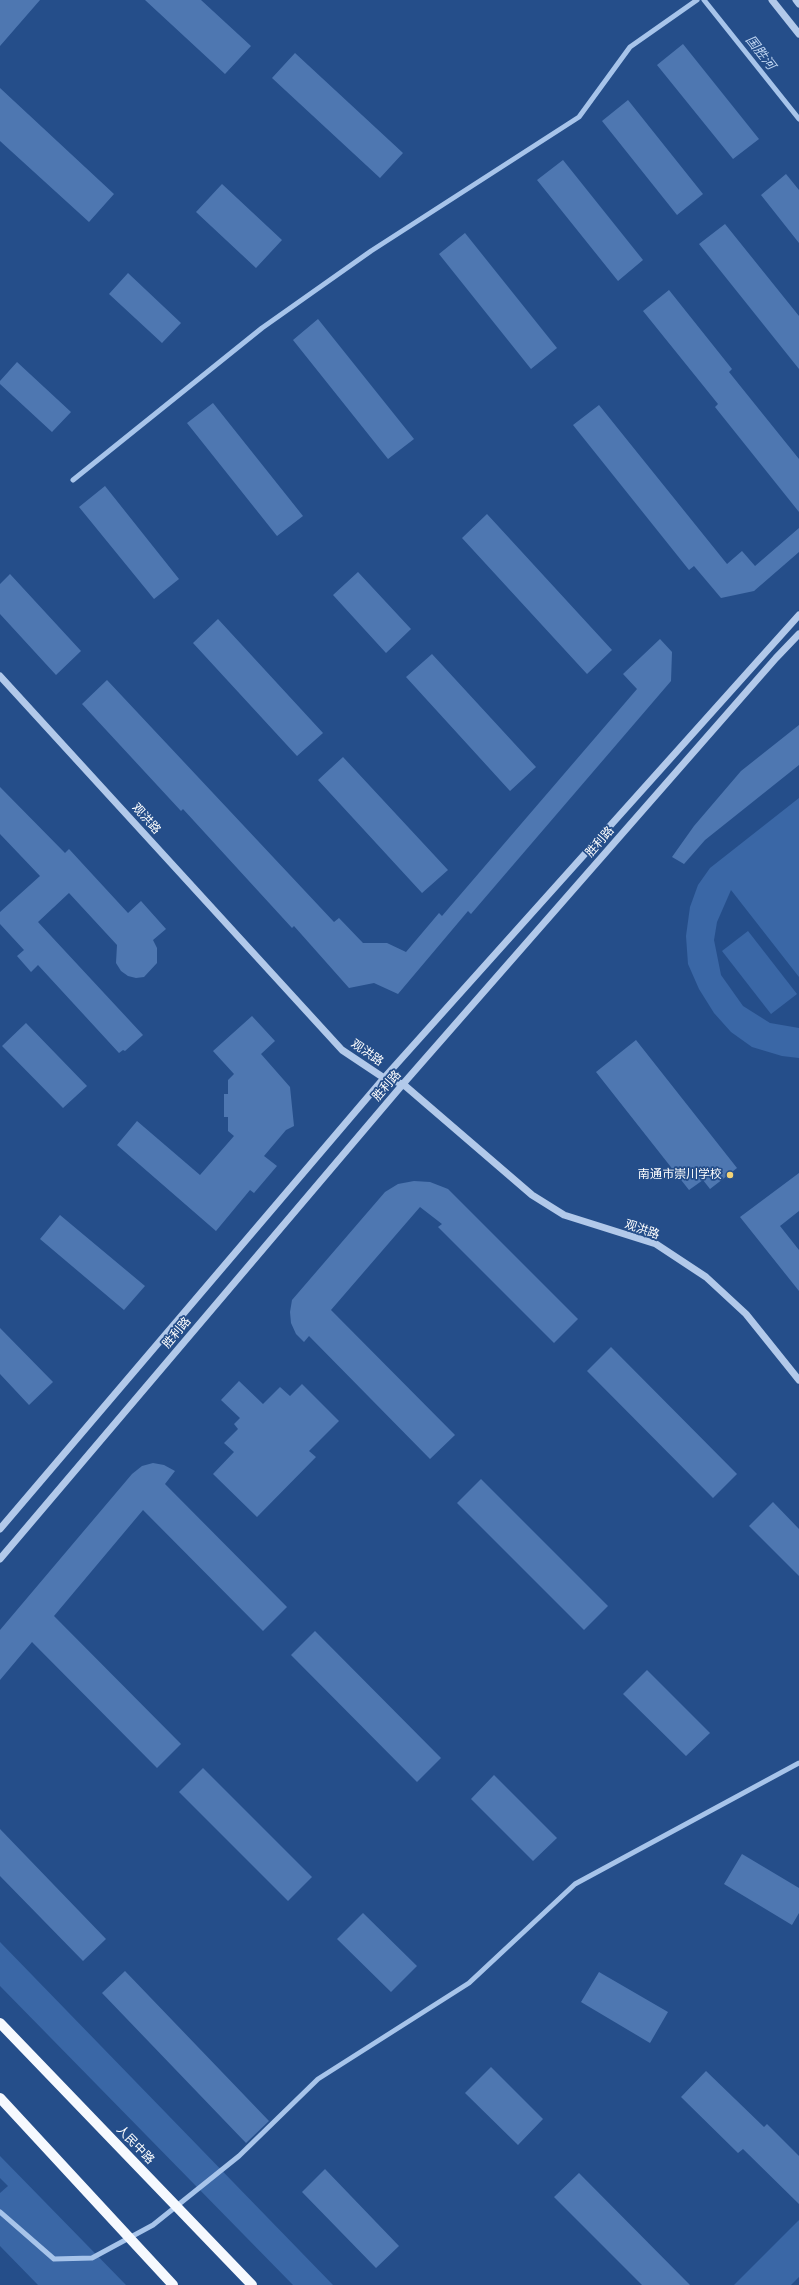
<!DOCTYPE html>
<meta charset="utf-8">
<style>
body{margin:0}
canvas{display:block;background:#254e8a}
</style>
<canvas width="799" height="2285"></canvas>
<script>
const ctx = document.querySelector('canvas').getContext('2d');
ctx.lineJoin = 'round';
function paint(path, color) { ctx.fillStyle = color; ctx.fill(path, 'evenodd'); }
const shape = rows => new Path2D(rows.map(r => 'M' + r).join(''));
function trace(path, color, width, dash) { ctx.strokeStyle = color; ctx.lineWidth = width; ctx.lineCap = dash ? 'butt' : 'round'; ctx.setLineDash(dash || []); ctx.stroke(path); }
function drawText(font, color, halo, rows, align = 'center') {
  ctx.font = font + ' "Fira Sans Condensed","Noto Sans SC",sans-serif'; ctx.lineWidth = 3.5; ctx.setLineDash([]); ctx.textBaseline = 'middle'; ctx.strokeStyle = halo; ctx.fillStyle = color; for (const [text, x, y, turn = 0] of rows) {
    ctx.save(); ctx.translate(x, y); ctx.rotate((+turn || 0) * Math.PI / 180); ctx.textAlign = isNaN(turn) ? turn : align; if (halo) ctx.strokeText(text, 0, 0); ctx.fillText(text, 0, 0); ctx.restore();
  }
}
paint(shape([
 [799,798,799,977,731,890,717,922,714,940,721,975,743,1006,770,1023,799,1028,799,1058,782,1056,752,1047,731,1032,714,1013,699,989,688,964,686,936,690,907,698,885,710,868],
 [748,931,797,994,771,1014,722,951],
 [0,1942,333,2285,293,2285,0,1986],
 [0,2156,126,2285,38,2285,0,2246,0,2193,8,2186,0,2178],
 [799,2220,799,2277,791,2285,734,2285]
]), '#3a67a6');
trace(shape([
 [704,0,799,119],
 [73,480,262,328,371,251,579,117,630,47,697,0],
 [0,2212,54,2259,92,2258,153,2225,239,2156,318,2079,469,1983,575,1884,799,1763]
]), '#a7c4ea', 5);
paint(shape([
 [0,0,40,0,0,46],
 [145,0,201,0,251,46,225,74],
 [683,44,759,139,733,159,657,65],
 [295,53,403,153,380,178,272,78],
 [0,88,114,194,89,222,0,141],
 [628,100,703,194,677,215,602,121],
 [563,160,643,260,618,281,537,180],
 [786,174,799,190,799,243,761,195],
 [222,184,282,240,256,268,196,212],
 [725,224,799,316,799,369,699,244],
 [465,233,557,348,531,369,439,254],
 [128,273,181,323,162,343,109,294],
 [669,290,732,369,729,372,799,459,799,512,715,407,718,404,643,311],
 [318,319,414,439,388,459,293,340],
 [17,362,71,412,52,432,0,384,0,381],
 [213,403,303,516,277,536,187,423],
 [599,405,727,564,742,551,755,566,799,528,799,552,754,591,721,598,694,566,689,570,573,425],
 [105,486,179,579,154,599,79,507],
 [487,514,612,650,587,674,462,538],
 [358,572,411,629,386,653,333,595],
 [10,574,81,651,56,675,0,614,0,584],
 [218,619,323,733,297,756,193,643],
 [660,639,672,652,671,681,471,914,468,911,398,994,374,983,349,988,294,926,292,928,183,809,181,811,82,704,107,680,334,922,339,918,363,943,387,943,406,952,439,913,442,916,637,689,623,674],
 [432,654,536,767,510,791,406,677],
 [799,725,799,765,705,840,684,864,672,857,694,826,741,771],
 [343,757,448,870,422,893,318,780],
 [0,787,65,853,69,849,128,913,141,901,166,929,153,940,157,948,157,963,144,977,136,978,128,976,121,971,116,963,117,945,69,893,38,922,143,1035,125,1051,123,1050,119,1053,38,965,31,972,17,956,24,950,0,924,0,912,40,876,0,834],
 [252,1016,275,1041,261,1054,290,1087,294,1126,286,1130,264,1156,277,1166,254,1193,250,1190,216,1231,117,1145,137,1121,200,1175,234,1136,228,1131,228,1117,224,1117,224,1094,228,1094,228,1080,234,1074,213,1051],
 [26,1023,87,1086,63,1108,2,1046],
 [636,1040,737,1168,710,1189,703,1180,689,1190,596,1072],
 [799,1173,799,1211,780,1226,799,1250,799,1291,740,1217],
 [414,1181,430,1182,448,1189,578,1319,554,1343,438,1227,442,1224,420,1207,331,1310,455,1435,430,1459,309,1336,304,1342,296,1334,291,1323,290,1312,292,1300,385,1192,398,1184],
 [60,1215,145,1286,124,1310,40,1239],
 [0,1328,53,1382,29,1405,0,1374],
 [611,1347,737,1474,713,1498,587,1371],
 [239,1381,263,1404,280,1387,290,1396,302,1384,339,1421,309,1451,316,1457,257,1517,213,1474,234,1452,224,1443,238,1429,234,1424,240,1418,221,1400],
 [153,1463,164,1465,175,1471,165,1484,287,1607,263,1631,143,1510,54,1616,181,1744,157,1768,32,1642,0,1680,0,1630,132,1474,142,1466],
 [481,1479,608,1606,584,1630,457,1503],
 [773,1502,799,1529,799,1576,749,1526],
 [315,1631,441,1758,417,1782,291,1655],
 [647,1670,710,1733,686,1756,623,1694],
 [203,1768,312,1877,288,1901,179,1792],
 [494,1775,557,1838,533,1861,471,1799],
 [0,1829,106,1939,83,1961,0,1876],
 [742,1854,799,1888,799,1913,792,1925,724,1884],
 [363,1913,417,1966,391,1992,337,1939],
 [125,1971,269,2121,246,2143,102,1993],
 [599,1972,668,2012,650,2043,581,2002],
 [491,2067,543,2119,518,2145,465,2093],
 [706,2071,764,2127,767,2124,799,2156,799,2204,743,2149,738,2153,681,2097],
 [325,2169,399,2246,376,2268,302,2192],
 [579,2173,690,2285,642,2285,554,2197]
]), '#4e77b1');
trace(shape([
 [772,0,799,34],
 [796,0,799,4],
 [0,676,342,1050,384,1078,403,1084,532,1195,564,1215,656,1244,706,1277,746,1314,799,1380],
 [0,1529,384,1078,799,615],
 [0,1559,403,1084,776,658,799,634]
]), '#b2c9ea', 7);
trace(shape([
 [0,2023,252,2285],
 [0,2098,173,2285]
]), '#f6f9fe', 10);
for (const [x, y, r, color] of [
 [730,1175,4,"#f3d377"]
]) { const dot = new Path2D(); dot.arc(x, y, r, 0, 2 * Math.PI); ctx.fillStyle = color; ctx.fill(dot); trace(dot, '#254e8a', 1.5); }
drawText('12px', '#fff', '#254e8a', [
 ["观洪路",146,819,48],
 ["胜利路",600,842,-49],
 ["观洪路",367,1053,35],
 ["胜利路",387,1086,-49],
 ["观洪路",642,1230,19],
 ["胜利路",177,1333,-50],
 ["人民中路",135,2145,46]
]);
drawText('12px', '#fff', '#254e8a', [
 ["南通市崇川学校",722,1175]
], 'right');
drawText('italic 13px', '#bed4f1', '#254e8a', [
 ["国胜河",760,53,52]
]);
</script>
